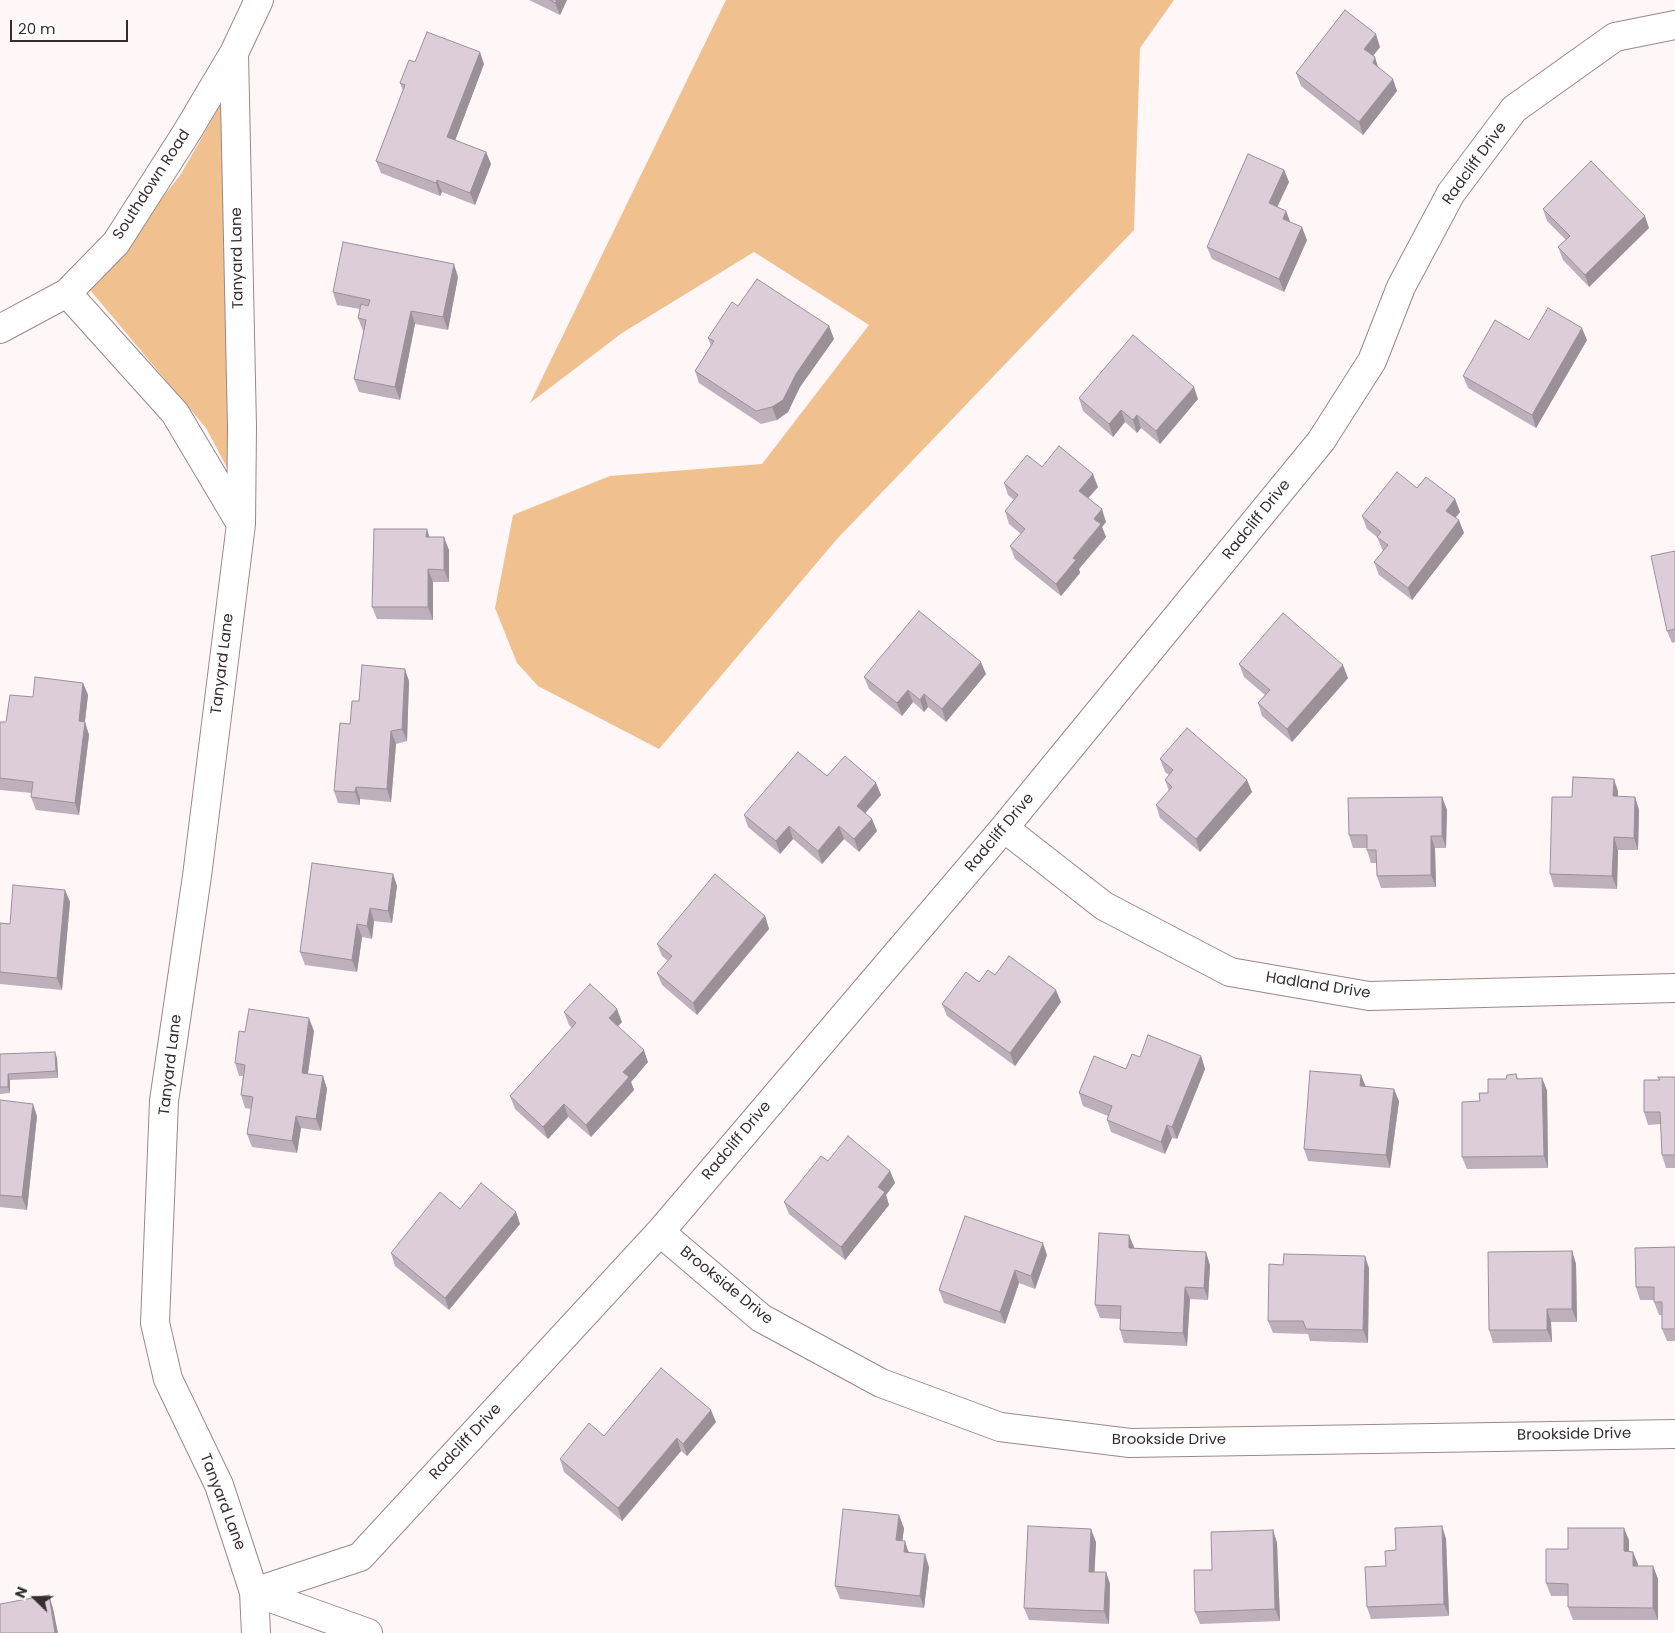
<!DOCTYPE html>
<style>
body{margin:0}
#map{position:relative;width:1675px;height:1633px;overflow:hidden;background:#fff6f8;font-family:Poppins,sans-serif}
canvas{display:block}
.north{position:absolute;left:10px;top:1573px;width:50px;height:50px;-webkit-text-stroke:4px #fff;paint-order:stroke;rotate:292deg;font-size:14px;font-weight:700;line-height:20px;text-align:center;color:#362d2f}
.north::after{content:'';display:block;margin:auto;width:18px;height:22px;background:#362d2f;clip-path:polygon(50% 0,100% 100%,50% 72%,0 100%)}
.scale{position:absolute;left:10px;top:20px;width:118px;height:22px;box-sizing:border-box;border:2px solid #362d2f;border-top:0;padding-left:6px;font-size:15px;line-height:18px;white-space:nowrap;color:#362d2f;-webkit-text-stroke:4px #fff;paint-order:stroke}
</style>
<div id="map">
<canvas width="1675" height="1633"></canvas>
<div class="north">N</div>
<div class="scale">20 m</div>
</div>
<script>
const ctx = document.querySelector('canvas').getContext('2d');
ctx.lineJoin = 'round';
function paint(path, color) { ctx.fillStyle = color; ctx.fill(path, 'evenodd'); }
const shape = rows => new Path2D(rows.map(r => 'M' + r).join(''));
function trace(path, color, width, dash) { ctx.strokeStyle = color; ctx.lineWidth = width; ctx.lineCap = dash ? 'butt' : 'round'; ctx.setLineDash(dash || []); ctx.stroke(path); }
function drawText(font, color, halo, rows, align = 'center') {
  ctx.font = font + ' Poppins,sans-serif'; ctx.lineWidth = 4.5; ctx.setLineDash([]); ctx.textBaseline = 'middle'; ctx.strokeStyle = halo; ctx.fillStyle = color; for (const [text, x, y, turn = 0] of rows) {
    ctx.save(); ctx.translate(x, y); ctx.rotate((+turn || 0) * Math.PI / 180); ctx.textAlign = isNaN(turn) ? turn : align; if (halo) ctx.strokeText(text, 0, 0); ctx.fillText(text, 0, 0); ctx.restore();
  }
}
paint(shape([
 [726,0,1174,0,1140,48,1134,230,837,539,659,749,538,686,517,663,495,608,513,515,610,476,762,464,869,325,754,252,622,333,530,403],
 [227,93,233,479,206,428,90,290,181,174]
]), '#f0c18f');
const street = shape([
 [234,53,242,427,241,524,197,876,164,1101,155,1323,168,1379,219,1485,254,1592,256,1633],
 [67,293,175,413,241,524],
 [0,329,67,293,116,243,187,132,234,53,259,0],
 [1004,828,1104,906,1230,972,1369,996,1675,988],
 [660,1232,761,1318,881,1383,1000,1427,1130,1443,1675,1434],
 [254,1592,360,1557,660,1232,1004,828,1321,441,1372,361,1401,287,1451,193,1514,109,1615,37,1675,25],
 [254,1592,368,1633]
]);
trace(street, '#9b878b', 30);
trace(street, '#fff', 28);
paint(shape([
 [529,0,567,0,560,15],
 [1380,47,1373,56,1378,67,1397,91,1363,135,1301,86,1296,73],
 [415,62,484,64,455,140,486,152,491,164,475,205,442,192,440,196,381,173,376,161,403,91,400,83],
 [1284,170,1289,182,1277,207,1286,211,1290,222,1307,240,1284,292,1212,259,1207,247],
 [1543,209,1649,228,1589,287,1563,260,1558,247,1566,240,1547,221],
 [458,277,448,330,415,324,400,400,359,392,354,379,364,331,363,331,358,318,360,309,337,305,333,292],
 [738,306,829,326,834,339,800,387,788,412,777,420,761,424,699,383,695,371,711,346,708,338],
 [1529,340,1587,340,1536,428,1468,388,1463,376],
 [1079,398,1198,399,1160,444,1141,428,1137,433,1125,422,1113,437,1083,411],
 [1042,467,1098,487,1088,498,1106,522,1102,527,1106,537,1079,569,1080,573,1061,596,1015,559,1010,546,1021,534,1009,524,1005,511,1014,500,1008,495,1004,483],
 [1455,499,1460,512,1456,517,1464,533,1412,600,1379,575,1374,562,1383,551,1382,549,1377,537,1367,529,1362,516],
 [430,537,449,550,449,582,433,582,433,620,377,619,372,607],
 [1675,551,1675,642,1672,643,1667,631],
 [1239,664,1348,678,1292,742,1262,716,1258,703,1265,695,1244,677],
 [986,674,946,722,928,707,924,712,913,702,902,716,869,689,864,677],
 [409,681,407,741,396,744,391,802,360,799,360,805,338,803,334,791,350,724,359,701],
 [83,683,88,695,85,722,89,735,79,815,36,810,31,797,32,793,0,790,0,722,6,722,33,697],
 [1160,759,1247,780,1252,792,1200,852,1160,818,1156,805,1169,791,1165,780,1169,775,1165,772],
 [827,776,876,783,881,795,865,813,877,831,859,852,844,839,822,864,793,839,780,854,748,827,744,815],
 [1618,791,1618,797,1635,797,1639,810,1638,850,1618,850,1617,889,1554,887,1550,874,1572,797],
 [1442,797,1447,810,1446,848,1435,848,1436,887,1381,888,1377,876,1377,863,1371,863,1367,850,1367,848,1353,848,1349,835],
 [393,874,397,886,392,923,374,921,372,939,362,937,357,972,305,965,300,952],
 [65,890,70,902,62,990,0,984,0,923,10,924],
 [765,916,769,929,697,1015,662,985,657,973,668,961,662,956,657,944],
 [995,975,1061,1002,1015,1066,947,1016,942,1004,979,982],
 [564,1012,622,1022,618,1026,648,1062,631,1082,634,1090,591,1137,568,1117,548,1139,515,1109,510,1096,572,1028,569,1025],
 [314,1031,308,1074,323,1076,327,1089,321,1131,301,1128,297,1153,252,1147,247,1134,251,1109,245,1108,241,1095,243,1076,239,1076,235,1063,245,1032],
 [0,1054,57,1058,58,1078,10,1080,10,1093,0,1094],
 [1201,1056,1205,1069,1177,1139,1172,1138,1165,1154,1111,1132,1107,1120,1108,1116,1083,1106,1079,1093,1126,1069,1140,1057],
 [1516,1074,1518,1079,1547,1090,1548,1168,1467,1169,1462,1157,1480,1101,1488,1093,1506,1079],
 [1658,1077,1675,1077,1675,1168,1666,1168,1662,1155,1661,1124,1648,1125,1644,1112,1659,1080],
 [1366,1087,1399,1101,1390,1168,1308,1161,1304,1149],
 [0,1100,37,1116,27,1210,0,1207],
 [828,1161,890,1171,895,1183,886,1195,889,1205,845,1260,789,1214,784,1202],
 [460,1209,516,1212,520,1224,449,1310,395,1266,391,1253],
 [1134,1247,1134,1248,1210,1265,1208,1300,1190,1299,1187,1346,1124,1343,1120,1330,1120,1319,1100,1318,1095,1305],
 [1675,1247,1675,1341,1667,1341,1662,1329,1662,1315,1659,1315,1654,1302,1654,1300,1640,1300,1636,1287],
 [1572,1251,1576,1264,1577,1322,1551,1322,1552,1342,1493,1343,1489,1330],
 [1047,1255,1035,1289,1019,1283,1005,1324,944,1303,939,1290],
 [1369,1268,1368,1343,1310,1341,1308,1334,1273,1333,1268,1321],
 [716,1422,687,1456,681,1451,622,1521,564,1472,560,1459,604,1436],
 [1442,1526,1446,1539,1449,1616,1371,1619,1367,1607,1386,1566,1396,1550],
 [904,1528,902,1541,909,1552,929,1567,924,1608,840,1599,835,1586],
 [1273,1530,1277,1543,1280,1621,1200,1624,1195,1612,1212,1570],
 [1629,1540,1629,1551,1633,1552,1638,1566,1653,1566,1658,1579,1658,1620,1573,1620,1568,1607,1568,1596,1551,1596,1546,1583,1568,1549],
 [1096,1542,1094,1572,1106,1572,1110,1584,1109,1624,1029,1620,1024,1608]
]), '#beb0bb');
paint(shape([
 [557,0,567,0,560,15,555,3],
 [1376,34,1380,47,1369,61,1364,49],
 [480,52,484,64,452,149,447,137],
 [1375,57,1379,70,1373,63],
 [1393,79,1397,91,1363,135,1359,122],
 [486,152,491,164,475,205,470,193],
 [1284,170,1289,182,1273,216,1269,203],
 [437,180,442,192,440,196,436,183],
 [1286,211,1291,224,1283,219],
 [1645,216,1649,228,1589,287,1585,275],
 [1302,227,1307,240,1284,292,1279,279],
 [454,264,458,277,448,330,443,317],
 [411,311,415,324,400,400,395,387],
 [829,326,834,339,800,387,788,412,777,420,772,407],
 [1582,328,1587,340,1536,428,1532,415],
 [1194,387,1198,399,1160,444,1156,431],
 [1121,410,1125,422,1113,437,1109,424],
 [1137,415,1141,428,1137,433,1133,420],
 [1093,474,1098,487,1084,503,1079,491],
 [1455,499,1460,512,1451,523,1446,511],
 [1102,509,1106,522,1102,527,1106,537,1079,569,1080,573,1061,596,1056,584,1073,558,1094,519],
 [1459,520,1464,533,1412,600,1408,588],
 [427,529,431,542,426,537],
 [444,537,449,550,449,582,444,570],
 [428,569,433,582,433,620,428,607],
 [981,662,986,674,946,722,942,709],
 [1343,665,1348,678,1292,742,1287,729],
 [405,669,409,681,407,741,402,729],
 [83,683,88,695,84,728,85,722,89,735,79,815,75,803,79,721],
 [908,690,913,702,902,716,897,703],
 [924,694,928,707,924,712,920,700],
 [391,731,396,744,391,802,387,789],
 [1614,779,1618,791,1618,809,1613,796],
 [1247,780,1252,792,1200,852,1196,839],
 [876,783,881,795,861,818,857,806],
 [356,787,360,799,360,805,355,792],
 [1442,797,1447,810,1446,848,1442,836],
 [1635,797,1639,810,1638,850,1634,838],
 [872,819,877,831,859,852,854,839],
 [789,826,793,839,780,854,776,841],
 [839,826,844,839,822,864,818,851],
 [1431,836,1435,848,1436,887,1431,875],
 [1614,837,1618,850,1617,889,1612,876],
 [393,874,397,886,392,923,388,911],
 [65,890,70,902,62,990,57,978],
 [370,908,374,921,372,939,367,926],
 [765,916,769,929,697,1015,693,1003],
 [357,924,362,937,357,972,352,960],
 [1056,990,1061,1002,1015,1066,1010,1053],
 [617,1009,622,1022,613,1031,609,1018],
 [309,1018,314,1031,306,1086,302,1073],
 [644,1050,648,1062,631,1082,634,1090,591,1137,586,1125,623,1072],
 [55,1052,57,1058,58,1078,56,1071],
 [1201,1056,1205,1069,1177,1139,1172,1127],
 [8,1074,10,1080,10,1093,8,1087],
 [1361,1075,1366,1087,1360,1086],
 [323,1076,327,1089,321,1131,316,1119],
 [1542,1078,1547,1090,1548,1168,1544,1156],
 [1394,1089,1399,1101,1390,1168,1386,1155],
 [33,1104,37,1116,27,1210,22,1197],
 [564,1104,568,1117,548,1139,543,1127],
 [296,1116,301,1128,297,1153,292,1141],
 [1167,1125,1172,1138,1165,1154,1161,1142],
 [890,1171,895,1183,886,1195,889,1205,845,1260,841,1247,878,1187],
 [516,1212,520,1224,449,1310,445,1298],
 [1129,1235,1134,1247,1134,1260,1129,1248],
 [1043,1243,1047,1255,1035,1289,1031,1276],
 [1572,1251,1576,1264,1577,1322,1572,1309],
 [1206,1252,1210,1265,1208,1300,1204,1288],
 [1365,1256,1369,1268,1368,1343,1363,1330],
 [1015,1270,1019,1283,1005,1324,1000,1312],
 [1185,1287,1190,1299,1187,1346,1183,1333],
 [1547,1309,1551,1322,1552,1342,1547,1330],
 [711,1410,716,1422,687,1456,683,1444],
 [677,1438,681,1451,622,1521,618,1508],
 [899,1515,904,1528,901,1553,896,1540],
 [1442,1526,1446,1539,1449,1616,1444,1604],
 [1624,1528,1629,1540,1629,1564,1624,1551],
 [1091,1529,1096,1542,1094,1584,1089,1572],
 [1273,1530,1277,1543,1280,1621,1275,1609],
 [905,1541,909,1554,904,1552],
 [1633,1552,1638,1564,1638,1578,1633,1566],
 [925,1554,929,1567,924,1608,920,1596],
 [1653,1566,1658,1579,1658,1620,1653,1608],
 [1106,1572,1110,1584,1109,1624,1104,1611],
 [49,1595,53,1608,58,1633,55,1633]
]), '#9b9098');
const building = shape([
 [550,0,557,0,555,3,550,0],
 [1345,10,1376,34,1364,49,1375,57,1373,63,1393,79,1359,122,1296,73,1345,10],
 [427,32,480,52,447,137,486,152,470,193,437,180,436,183,376,161,405,85,400,83,409,60,415,62,427,32],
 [1248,154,1284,170,1269,203,1286,211,1283,219,1302,227,1279,279,1207,247,1248,154],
 [1591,161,1645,216,1585,275,1558,247,1570,236,1543,209,1591,161],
 [343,242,454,264,443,317,411,311,395,387,354,379,366,320,358,318,361,304,368,306,370,300,333,292,343,242],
 [757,279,829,326,796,374,783,400,772,407,756,411,695,371,714,341,708,338,732,302,738,306,757,279],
 [1548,308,1582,328,1532,415,1463,376,1495,320,1529,340,1548,308],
 [1133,335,1194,387,1156,431,1137,415,1133,420,1121,410,1109,424,1079,398,1133,335],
 [1059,446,1093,474,1079,491,1102,509,1094,519,1101,524,1073,558,1076,560,1056,584,1010,546,1025,529,1005,511,1018,495,1004,483,1027,455,1042,467,1059,446],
 [1397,472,1417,488,1426,477,1455,499,1446,511,1459,520,1408,588,1374,562,1388,545,1377,537,1381,532,1362,516,1397,472],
 [374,529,427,529,426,537,444,537,444,570,428,569,428,607,372,607,374,529],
 [1675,551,1675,629,1667,631,1651,556,1675,551],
 [919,611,981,662,942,709,924,694,920,700,908,690,897,703,864,677,919,611],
 [1283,613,1343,665,1287,729,1258,703,1270,690,1239,664,1283,613],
 [362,665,405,669,402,729,391,731,387,789,356,787,355,792,334,791,340,723,350,724,352,701,359,701,362,665],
 [35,677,83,683,79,721,85,722,75,803,31,797,33,782,0,778,0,722,6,722,10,695,33,697,35,677],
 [1187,728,1247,780,1196,839,1156,805,1172,787,1165,780,1173,770,1160,759,1187,728],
 [798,752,827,776,845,756,876,783,857,806,872,819,854,839,839,826,818,851,789,826,776,841,744,815,798,752],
 [1573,777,1614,779,1613,796,1635,797,1634,838,1614,837,1612,876,1550,874,1552,797,1572,797,1573,777],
 [1442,797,1442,836,1431,836,1431,875,1377,876,1376,850,1367,850,1367,835,1349,835,1348,798,1442,797],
 [312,863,393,874,388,911,370,908,367,926,357,924,352,960,300,952,312,863],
 [715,874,765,916,693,1003,657,973,672,956,657,944,715,874],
 [13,885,65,890,57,978,0,972,0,923,10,924,13,885],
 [1009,956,1056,990,1010,1053,942,1004,966,972,979,982,988,970,995,975,1009,956],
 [590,984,617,1009,609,1018,644,1050,623,1072,629,1077,586,1125,564,1104,543,1127,510,1096,576,1023,564,1012,590,984],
 [249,1009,309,1018,302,1073,323,1076,316,1119,296,1116,292,1141,247,1134,253,1097,241,1095,245,1065,235,1063,239,1031,245,1032,249,1009],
 [1148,1035,1201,1056,1172,1127,1167,1125,1161,1142,1107,1120,1112,1106,1079,1093,1094,1056,1126,1069,1132,1054,1140,1057,1148,1035],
 [55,1052,56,1071,8,1074,8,1087,0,1087,0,1054,55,1052],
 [1310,1071,1361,1075,1360,1086,1394,1089,1386,1155,1304,1149,1310,1071],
 [1516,1074,1517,1079,1542,1078,1544,1156,1462,1157,1462,1102,1480,1101,1479,1093,1488,1093,1488,1079,1506,1079,1507,1075,1516,1074],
 [1658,1077,1675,1077,1675,1155,1662,1155,1660,1112,1644,1112,1644,1080,1660,1080,1658,1077],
 [0,1100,33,1104,22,1197,0,1195,0,1100],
 [848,1136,890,1171,878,1187,885,1192,841,1247,784,1202,821,1156,828,1161,848,1136],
 [481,1183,516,1212,445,1298,391,1253,440,1192,460,1209,481,1183],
 [965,1216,1043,1243,1031,1276,1015,1270,1000,1312,939,1290,965,1216],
 [1099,1233,1129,1235,1129,1248,1206,1252,1204,1288,1185,1287,1183,1333,1120,1330,1121,1306,1095,1305,1099,1233],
 [1675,1247,1675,1329,1662,1329,1662,1302,1654,1302,1654,1287,1636,1287,1635,1248,1675,1247],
 [1572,1251,1572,1309,1547,1309,1547,1330,1489,1330,1488,1252,1572,1251],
 [1284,1254,1365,1256,1363,1330,1306,1329,1303,1321,1268,1321,1269,1264,1283,1265,1284,1254],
 [661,1368,711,1410,683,1444,677,1438,618,1508,560,1459,589,1423,604,1436,661,1368],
 [843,1509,899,1515,896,1540,905,1541,904,1552,925,1554,920,1596,835,1586,843,1509],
 [1028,1526,1091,1529,1089,1572,1106,1572,1104,1611,1024,1608,1028,1526],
 [1442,1526,1444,1604,1367,1607,1365,1567,1386,1566,1385,1551,1396,1550,1395,1528,1442,1526],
 [1568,1528,1624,1528,1624,1551,1633,1552,1633,1566,1653,1566,1653,1608,1568,1607,1568,1584,1546,1583,1546,1549,1568,1549,1568,1528],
 [1273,1530,1275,1609,1195,1612,1194,1570,1212,1570,1211,1532,1273,1530],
 [49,1595,55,1633,0,1633,0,1604,49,1595]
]);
paint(building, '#ddcdd9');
trace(building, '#9b9098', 1);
drawText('15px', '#362d2f', '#fff', [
 ["Radcliff Drive",1475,164,-54],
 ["Southdown Road",152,185,-57],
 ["Tanyard Lane",238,258,-91],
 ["Radcliff Drive",1257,520,-51],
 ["Tanyard Lane",223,664,-83],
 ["Radcliff Drive",1000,833,-50],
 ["Hadland Drive",1318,986,9],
 ["Tanyard Lane",171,1065,-83],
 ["Radcliff Drive",737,1141,-50],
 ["Brookside Drive",726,1286,39],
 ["Brookside Drive",1574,1435,-1],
 ["Brookside Drive",1169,1440],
 ["Radcliff Drive",466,1442,-47],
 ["Tanyard Lane",222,1502,69]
]);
</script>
